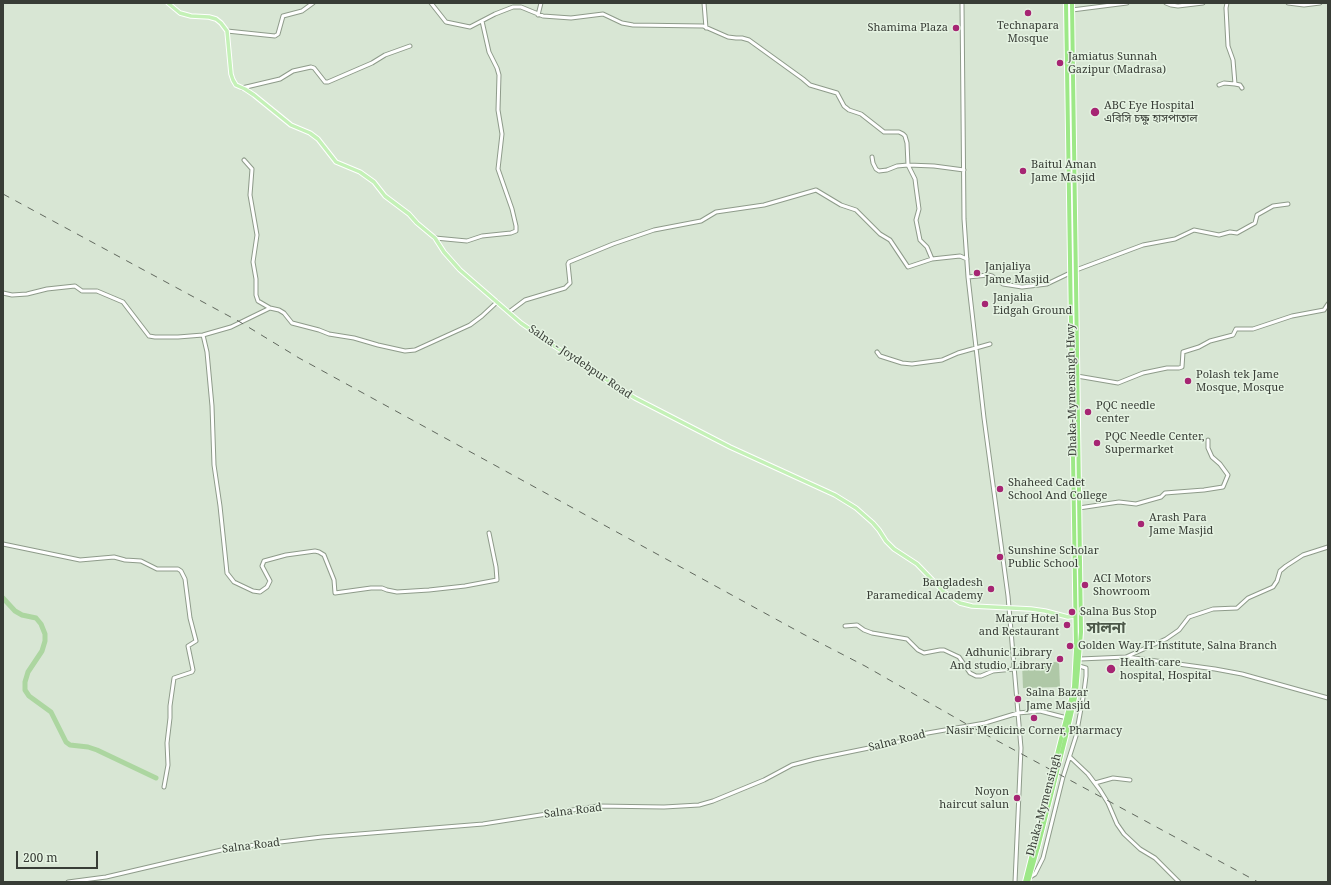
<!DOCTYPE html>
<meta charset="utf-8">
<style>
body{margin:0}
#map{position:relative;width:1331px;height:885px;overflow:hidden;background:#d8e6d4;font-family:"Noto Serif",serif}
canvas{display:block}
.frame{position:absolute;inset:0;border:4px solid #383d36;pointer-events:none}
.scale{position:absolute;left:16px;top:851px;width:82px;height:18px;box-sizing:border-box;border:2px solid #383d36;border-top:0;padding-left:5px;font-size:12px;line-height:14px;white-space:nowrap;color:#383d36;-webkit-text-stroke:3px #e5f3e2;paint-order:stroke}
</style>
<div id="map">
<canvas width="1331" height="885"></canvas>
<div class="frame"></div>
<div class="scale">200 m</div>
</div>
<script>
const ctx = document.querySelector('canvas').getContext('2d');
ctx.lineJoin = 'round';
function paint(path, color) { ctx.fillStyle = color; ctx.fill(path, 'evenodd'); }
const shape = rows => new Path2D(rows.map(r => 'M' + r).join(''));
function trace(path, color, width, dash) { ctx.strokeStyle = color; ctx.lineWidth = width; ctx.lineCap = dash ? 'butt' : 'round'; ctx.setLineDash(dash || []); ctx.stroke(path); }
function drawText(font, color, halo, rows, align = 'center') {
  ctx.font = font + ' "Noto Serif","Noto Sans Bengali",serif'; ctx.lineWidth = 3; ctx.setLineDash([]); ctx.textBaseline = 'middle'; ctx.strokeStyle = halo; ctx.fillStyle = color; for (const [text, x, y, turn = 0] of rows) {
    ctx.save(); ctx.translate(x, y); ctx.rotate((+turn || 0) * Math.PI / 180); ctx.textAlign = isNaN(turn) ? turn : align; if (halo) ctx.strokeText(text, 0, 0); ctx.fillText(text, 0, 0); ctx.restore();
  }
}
paint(shape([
 [1059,662,1060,687,1023,688,1022,663]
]), '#afc8a7');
trace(shape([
 [3,598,15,611,22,615,36,618,41,624,45,634,45,641,42,651,28,672,25,682,25,690,29,696,51,712,66,742,70,745,88,747,97,750,156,778]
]), '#acd6a0', 5);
const minor = shape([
 [431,3,446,22,470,27,495,14,513,7,521,7,543,16,571,18,603,14,622,23,633,25,703,26,728,37,736,38,742,38,749,40,803,79,810,85,837,93,844,106,849,110,861,114,884,132,899,132,903,134,905,136,907,143,908,165,915,179,916,187,919,209,916,220,920,240,927,247,932,259,960,256,967,259],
 [704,3,706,28],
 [962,3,964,219,968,277,984,418,1008,596,1021,748,1015,882],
 [1166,3,1171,5,1178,6,1203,3],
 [1227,3,1226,8,1228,46,1233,60,1235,84,1240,85,1242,88],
 [1288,3,1304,5,1320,3],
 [1072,10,1127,3],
 [538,15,541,3],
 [227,31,275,36,278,34,283,16,302,11,313,3],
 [1219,85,1224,83,1235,84],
 [242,88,280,79,293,71,311,67,314,68,325,82,328,82,372,63,385,55,410,46],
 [872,157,873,163,876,169,879,171,887,170,897,166,908,165,934,166,964,170],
 [244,160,252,169,250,195,257,235,253,262,256,279,256,295,258,301,270,308,279,310,284,313,292,323,319,330,329,334,354,338,378,345,405,351,415,350,470,325,482,316,497,302],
 [435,238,467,241,482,236,511,233,516,231,516,226,512,209,498,169,502,134,498,110,499,75,497,68,489,52,482,21],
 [1076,270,1143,245,1175,239,1194,230,1219,235,1230,232,1237,233,1255,223,1257,215,1273,206,1288,204],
 [968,277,988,275,992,276,1003,284,1022,287,1047,284,1070,273],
 [3,293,12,295,27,294,47,289,75,286,82,291,97,291,123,302,149,336,155,337,178,337,203,335,231,327,270,308],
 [509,312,525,300,565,288,570,283,568,264,569,262,613,244,654,230,701,221,716,212,764,205,816,190,841,205,856,210,880,234,890,240,908,267,932,259],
 [203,335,207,352,212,406,214,465,220,506,227,573,234,582,253,591,260,592,267,587,270,581,262,566,264,561,286,555,315,551,319,552,324,555,334,580,335,593,371,588,382,588,387,590,397,592,429,590,465,586,497,580,496,567,489,533],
 [877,352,880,356,902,363,912,364,942,360,958,353,990,344],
 [1077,376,1118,383,1143,373,1167,368,1179,368,1182,367,1183,352,1199,347,1210,341,1233,335,1236,329,1253,329,1292,316,1324,310,1328,304],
 [1079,508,1119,502,1136,504,1161,497,1165,493,1204,490,1223,487,1228,475,1220,464,1212,457,1208,448,1208,440],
 [3,544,80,560,114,557,125,560,141,561,157,569,178,569,181,571,185,579,190,618,196,641,188,646,193,670,192,672,174,678,170,706,170,718,167,743,168,765,164,787],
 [845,626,857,625,864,630,872,633,907,639,918,650,924,653,940,650,944,650,959,657,970,673,976,676,981,676,993,671,1014,669],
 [1127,657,1215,669,1242,674,1328,698],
 [1080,659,1126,657,1166,639,1179,630,1189,617,1213,609,1237,608,1248,598,1273,587,1277,581,1280,571,1286,566,1303,555,1328,547],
 [1070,757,1088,774,1100,790,1108,803,1117,824,1124,834,1140,849,1155,858,1179,882],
 [1095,783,1113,778,1130,780],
 [1030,877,1035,874,1043,858,1063,777,1076,736,1084,692,1086,676,1086,668,1079,666],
 [68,882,106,877,230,848,322,837,483,824,598,806,664,807,699,805,713,801,764,780,792,765,815,759,908,740,922,734,985,723,1018,713,1040,711,1067,718]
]);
const major = shape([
 [168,3,180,13,191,16,209,17,216,19,221,23,227,31,231,74,233,80,236,85,245,89,254,95,291,125,310,133,318,139,336,162,360,172,374,182,385,196,409,214,417,223,435,238,444,252,460,270,521,323,554,346,635,398,730,447,835,495,856,508,873,523,879,530,886,541,894,549,917,564,944,592,960,603,972,606,1031,609,1045,611,1068,617,1075,616]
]);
const highway = shape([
 [1064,727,1074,687,1076,649,1066,3],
 [1068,728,1076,693,1081,632,1072,3],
 [1025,882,1034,846],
 [1028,882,1038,847]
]);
trace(minor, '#8e9b8a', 5);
trace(major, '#fff', 5.5);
trace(highway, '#fff', 6);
trace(minor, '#fff', 3);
trace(major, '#c4f1b7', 3.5);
trace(highway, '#9de887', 4);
trace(shape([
 [3,194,240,322,299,358,803,634,865,666,970,726,1258,882]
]), '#61685e', 1, [7, 7]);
const highwayBridge = shape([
 [1034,846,1064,727],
 [1038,847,1068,728]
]);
trace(highwayBridge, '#fff', 6, []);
trace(highwayBridge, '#9de887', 4);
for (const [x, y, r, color] of [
 [1028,13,4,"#a62573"],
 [956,28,4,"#a62573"],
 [1060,63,4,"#a62573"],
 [1095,112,5,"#a62573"],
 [1023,171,4,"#a62573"],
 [977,273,4,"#a62573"],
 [985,304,4,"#a62573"],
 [1188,381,4,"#a62573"],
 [1088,412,4,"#a62573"],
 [1097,443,4,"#a62573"],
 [1000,489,4,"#a62573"],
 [1141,524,4,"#a62573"],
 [1000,557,4,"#a62573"],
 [1085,585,4,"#a62573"],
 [991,589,4,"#a62573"],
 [1072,612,4,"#a62573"],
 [1067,625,4,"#a62573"],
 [1070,646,4,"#a62573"],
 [1060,659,4,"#a62573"],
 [1111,669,5,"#a62573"],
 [1018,699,4,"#a62573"],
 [1034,718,4,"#a62573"],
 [1017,798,4,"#a62573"]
]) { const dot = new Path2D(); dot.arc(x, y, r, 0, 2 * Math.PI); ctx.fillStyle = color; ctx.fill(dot); trace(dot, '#e5f3e2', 1.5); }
drawText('11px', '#383d36', '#e5f3e2', [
 ["Technapara",1028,26,"center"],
 ["Mosque",1028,39,"center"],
 ["Shamima Plaza",948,28,"right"],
 ["Jamiatus Sunnah",1068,57],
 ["Gazipur (Madrasa)",1068,70],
 ["ABC Eye Hospital",1104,106],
 ["এবিসি চক্ষু হাসপাতাল",1104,119],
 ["Baitul Aman",1031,165],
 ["Jame Masjid",1031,178],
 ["Janjaliya",985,267],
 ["Jame Masjid",985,280],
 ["Janjalia",993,298],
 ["Eidgah Ground",993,311],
 ["Polash tek Jame",1196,375],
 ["Mosque, Mosque",1196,388],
 ["PQC needle",1096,406],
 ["center",1096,419],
 ["PQC Needle Center,",1105,437],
 ["Supermarket",1105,450],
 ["Shaheed Cadet",1008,483],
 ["School And College",1008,496],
 ["Arash Para",1149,518],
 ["Jame Masjid",1149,531],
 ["Sunshine Scholar",1008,551],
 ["Public School",1008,564],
 ["ACI Motors",1093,579],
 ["Showroom",1093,592],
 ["Bangladesh",983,583,"right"],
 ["Paramedical Academy",983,596,"right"],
 ["Salna Bus Stop",1080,612],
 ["Maruf Hotel",1059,619,"right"],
 ["and Restaurant",1059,632,"right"],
 ["Golden Way IT Institute, Salna Branch",1078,646],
 ["Adhunic Library",1052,653,"right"],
 ["And studio, Library",1052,666,"right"],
 ["Health care",1120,663],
 ["hospital, Hospital",1120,676],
 ["Salna Bazar",1026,693],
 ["Jame Masjid",1026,706],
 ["Nasir Medicine Corner, Pharmacy",1034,731,"center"],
 ["Noyon",1009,792,"right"],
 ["haircut salun",1009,805,"right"]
], 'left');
drawText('11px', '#383d36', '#e5f3e2', [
 ["Salna - Joydebpur Road",580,362,34],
 ["Dhaka-Mymensingh Hwy",1072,390,-91],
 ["Salna Road",897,741,-14],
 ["Dhaka-Mymensingh",1044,805,-75],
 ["Salna Road",573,811,-7],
 ["Salna Road",251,846,-7]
]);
drawText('bold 15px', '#4d584a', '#e5f3e2', [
 ["সালনা",1106,629]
]);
</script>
